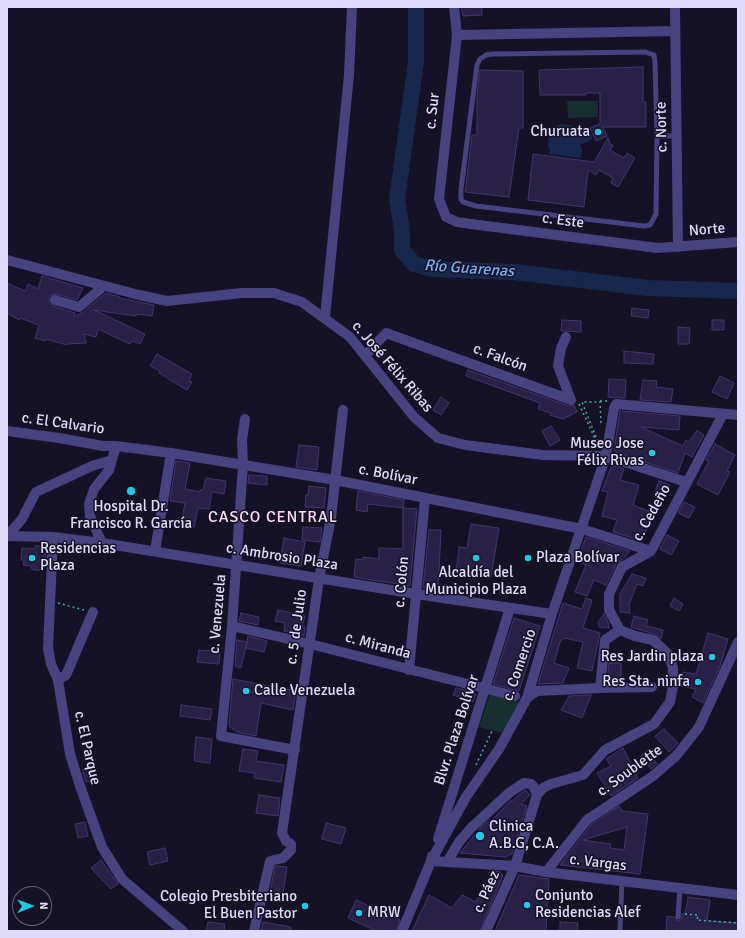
<!DOCTYPE html>
<meta charset="utf-8">
<style>
body{margin:0}
#map{position:relative;width:745px;height:938px;overflow:hidden;background:#161226;font-family:Signika,sans-serif}
canvas{display:block}
.frame{position:absolute;inset:0;border:8px solid #e0dbfb;pointer-events:none}
.north{position:absolute;left:12px;top:886px;width:40px;height:40px;box-sizing:border-box;background:#161226;border:1px solid #67627b;border-radius:50%;rotate:89deg;font-size:11px;font-weight:700;line-height:16px;text-align:center;color:#e0dbfb}
.north::after{content:'';display:block;margin:auto;width:14px;height:18px;background:#1acae8;clip-path:polygon(50% 0,100% 100%,50% 72%,0 100%)}
</style>
<div id="map">
<canvas width="745" height="938"></canvas>
<div class="frame"></div>
<div class="north">N</div>
</div>
<script>
const ctx = document.querySelector('canvas').getContext('2d');
ctx.lineJoin = 'round';
function paint(path, color) { ctx.fillStyle = color; ctx.fill(path, 'evenodd'); }
const shape = rows => new Path2D(rows.map(r => 'M' + r).join(''));
function trace(path, color, width, dash) { ctx.strokeStyle = color; ctx.lineWidth = width; ctx.lineCap = dash ? 'butt' : 'round'; ctx.setLineDash(dash || []); ctx.stroke(path); }
function drawText(font, color, halo, rows, align = 'center') {
  ctx.font = font + ' Signika,sans-serif'; ctx.lineWidth = 3; ctx.setLineDash([]); ctx.textBaseline = 'middle'; ctx.strokeStyle = halo; ctx.fillStyle = color; for (const [text, x, y, turn = 0] of rows) {
    ctx.save(); ctx.translate(x, y); ctx.rotate((+turn || 0) * Math.PI / 180); ctx.textAlign = isNaN(turn) ? turn : align; if (halo) ctx.strokeText(text, 0, 0); ctx.fillText(text, 0, 0); ctx.restore();
  }
}
paint(shape([
 [598,101,598,117,568,118,567,101],
 [490,694,520,702,502,733,479,727]
]), '#162f2f');
paint(shape([
 [561,124,570,125,578,132,589,129,593,139,580,145,582,150,581,158,549,154,550,148,548,148,549,135,555,127]
]), '#16294c');
trace(shape([
 [416,7,416,62,397,199,402,229,402,250,414,264,432,269,514,272,648,288,738,291]
]), '#16294c', 16);
const building = shape([
 [461,7,482,7,482,15,463,16,461,7],
 [643,67,643,102,646,102,646,127,603,127,607,136,596,141,590,128,600,124,600,93,586,93,586,95,540,95,539,70,643,67],
 [480,70,523,71,523,128,519,128,509,197,465,192,472,135,477,135,477,95,480,70],
 [608,138,610,144,613,145,610,150,624,158,627,153,635,158,618,187,611,183,613,178,599,170,596,175,588,170,584,207,528,200,533,154,594,162,608,138],
 [42,276,83,288,77,300,56,294,51,295,49,298,49,302,53,306,75,313,74,317,83,312,106,293,120,297,119,298,154,305,152,316,136,314,136,316,94,310,145,334,140,344,132,341,130,344,98,329,96,337,84,334,86,343,68,344,67,345,46,339,45,341,35,338,39,325,20,318,19,320,7,313,7,283,25,291,28,284,38,289,42,276],
 [632,308,649,310,648,318,631,316,632,308],
 [562,320,581,321,581,332,561,331,562,320],
 [712,320,724,320,724,330,712,330,712,320],
 [678,327,690,328,689,344,678,344,678,327],
 [624,351,654,354,653,364,624,363,624,351],
 [157,354,192,374,189,381,192,382,187,390,159,373,160,371,150,366,157,354],
 [468,370,569,406,574,405,577,412,563,419,550,415,551,413,538,409,540,403,466,376,468,370],
 [720,376,734,383,727,399,712,392,720,376],
 [609,379,626,380,625,398,608,397,609,379],
 [643,380,657,381,656,387,673,389,671,402,640,400,643,380],
 [441,397,449,403,441,415,433,410,441,397],
 [620,411,680,416,679,430,641,427,683,446,686,440,689,442,697,430,704,435,692,457,685,453,678,473,615,452,614,450,620,411],
 [551,426,560,440,550,446,542,431,551,426],
 [715,444,735,455,727,471,730,472,718,495,697,484,709,461,706,460,715,444],
 [299,445,319,447,317,470,296,467,299,445],
 [176,461,190,463,185,489,200,492,200,490,203,490,206,478,226,481,224,494,212,492,209,509,198,508,194,527,181,525,185,503,170,501,176,461],
 [617,466,624,469,620,480,639,485,633,505,653,513,642,541,613,532,617,520,602,516,608,492,602,491,611,467,617,466],
 [249,475,267,476,267,485,248,483,249,475],
 [659,481,670,485,666,496,655,492,659,481],
 [309,486,326,488,324,508,305,507,306,495,308,495,309,486],
 [358,491,404,500,403,508,368,504,367,512,356,510,358,491],
 [684,502,695,507,689,518,678,513,684,502],
 [403,508,417,509,410,586,354,577,356,559,363,560,363,557,379,559,379,548,403,549,403,508],
 [471,524,499,528,491,577,456,573,459,547,467,548,471,524],
 [303,527,322,528,320,542,302,540,303,527],
 [429,530,441,530,438,591,423,588,429,530],
 [667,535,679,541,671,555,660,549,667,535],
 [586,537,630,551,624,558,616,564,606,585,594,580,587,596,575,592,586,565,577,561,586,537],
 [284,538,305,542,301,566,280,563,284,538],
 [36,546,43,546,43,554,46,554,45,563,41,562,41,570,34,570,31,568,31,566,23,565,24,560,21,560,22,548,33,549,36,546],
 [632,574,646,578,643,586,637,584,629,605,630,613,620,612,620,594,632,574],
 [586,598,592,600,583,628,600,633,592,671,577,668,583,642,564,638,560,642,554,663,569,668,563,683,538,684,563,603,582,609,586,598],
 [674,598,683,604,679,611,670,606,674,598],
 [278,610,305,616,302,627,305,627,304,636,284,631,285,623,275,621,278,610],
 [241,613,259,617,258,625,239,621,241,613],
 [604,614,608,622,609,628,599,627,598,622,604,614],
 [634,616,648,620,646,626,663,630,661,639,654,634,631,627,634,616],
 [514,618,540,626,519,691,493,684,514,618],
 [708,633,728,639,720,666,703,703,692,697,696,689,680,686,683,672,696,674,708,633],
 [248,636,267,641,264,652,246,648,248,636],
 [237,640,247,642,241,668,235,666,237,640],
 [199,650,220,652,219,664,197,662,199,650],
 [609,663,621,663,621,681,607,681,609,663],
 [233,679,296,691,293,710,261,703,256,736,237,732,229,726,233,679],
 [456,688,474,692,476,694,473,702,453,695,456,688],
 [591,695,582,718,561,710,569,696,591,695],
 [181,705,212,709,210,720,180,716,181,705],
 [664,729,678,743,669,752,655,736,664,729],
 [196,737,212,739,210,763,194,761,196,737],
 [623,748,638,778,611,796,597,773,611,766,606,759,623,748],
 [243,749,258,751,256,761,284,765,281,782,254,778,255,773,239,771,243,749],
 [647,751,657,764,651,769,641,756,647,751],
 [90,768,94,780,86,782,82,770,90,768],
 [525,790,530,795,521,804,527,806,512,854,505,857,460,853,481,827,489,820,492,820,510,801,512,801,525,790],
 [259,795,280,798,278,816,256,813,259,795],
 [619,806,622,811,648,814,640,874,560,865,591,825,619,806],
 [627,827,624,850,610,848,611,844,583,840,627,827],
 [85,822,88,836,78,838,75,824,85,822],
 [326,823,346,828,341,844,322,839,326,823],
 [165,848,168,861,150,865,147,852,165,848],
 [101,860,118,884,111,889,91,868,101,860],
 [275,866,287,867,283,894,270,892,275,866],
 [495,871,500,872,503,876,480,931,412,931,429,895,452,908,462,895,476,902,485,883,489,886,495,871],
 [519,875,549,879,546,931,495,931,519,875],
 [688,897,710,900,707,921,738,923,738,931,666,931,667,916,674,917,678,921,681,919,682,914,685,914,688,897],
 [356,900,400,920,396,931,376,931,348,918,356,900],
 [208,922,225,924,224,931,206,931,208,922],
 [263,922,291,927,291,931,261,931,263,922],
 [560,922,578,923,577,931,560,931,560,922]
]);
paint(building, '#292045');
trace(building, '#43346f', 1);
trace(shape([
 [600,401,601,424],
 [600,401,608,401],
 [579,404,597,443],
 [596,446,598,442,582,402,600,402],
 [58,603,84,610],
 [476,765,492,731],
 [685,914,698,915,697,920,738,923]
]), '#3caeac', 1.5, [2, 3]);
trace(shape([
 [645,52,654,55,655,62,657,136,656,214,650,225,644,226,476,206,463,202,461,199,461,189,477,65,480,59,486,55,493,54,645,52],
 [657,136,677,136],
 [678,917,680,888],
 [620,931,622,880]
]), '#474280', 5);
trace(shape([
 [454,7,457,35,439,199,446,217,457,222,471,224,658,248,738,242],
 [675,7,678,247],
 [457,35,675,31],
 [7,260,139,295,167,301,242,293,274,293,302,302,350,337,414,417,438,438,465,445,543,455,606,456,686,482],
 [55,300,79,307,104,286],
 [325,317,349,75,352,7],
 [365,356,386,333,571,400,558,366,561,348,566,337],
 [245,419,242,440,243,465,232,626,221,736,295,750],
 [7,431,59,438,103,446,116,446,171,453,335,480,582,529,651,551],
 [7,536,53,537,102,543,416,594,552,614],
 [7,536,22,519,36,492,92,466,112,460],
 [53,537,48,648,51,664,58,680,70,754,80,786,102,847,122,879,183,931],
 [102,543,90,516,89,504,94,489,109,470,116,446],
 [155,551,171,453],
 [232,626,310,644,515,696],
 [409,670,425,498],
 [58,680,66,675,93,612],
 [600,688,652,687],
 [527,698,537,691,600,688,605,640,620,630],
 [438,839,510,608],
 [432,856,431,861,515,866,546,872,738,895],
 [447,862,459,842,471,828,509,793,524,783,531,784,534,787,537,795],
 [546,872,587,820,653,776,676,756,699,727,738,642],
 [254,931,270,861,283,858,291,850,291,844,286,841,282,833,319,579,331,518,343,410],
 [402,931,431,861,466,797,499,749,527,698,552,614,606,456,614,408,616,404,738,415],
 [486,931,515,866,537,795,543,788,551,784,583,775,605,750,654,724,670,702,673,686,673,668,668,654,653,640,635,636,620,630,609,610,609,594,622,567,651,551,723,414]
]), '#474280', 10);
for (const [x, y, r, color] of [
 [598,132,4,"#1acae8"],
 [652,453,4,"#1acae8"],
 [131,491,5,"#1acae8"],
 [32,558,4,"#1acae8"],
 [476,558,4,"#1acae8"],
 [528,558,4,"#1acae8"],
 [712,657,4,"#1acae8"],
 [698,682,4,"#1acae8"],
 [246,691,4,"#1acae8"],
 [480,836,5,"#1acae8"],
 [527,905,4,"#1acae8"],
 [305,906,4,"#1acae8"],
 [359,913,4,"#1acae8"]
]) { const dot = new Path2D(); dot.arc(x, y, r, 0, 2 * Math.PI); ctx.fillStyle = color; ctx.fill(dot); trace(dot, '#161226', 1.5); }
drawText('15px', '#e0dbfb', '#161226', [
 ["c. Sur",433,111,-84],
 ["c. Norte",662,127,-91],
 ["c. Este",563,221,7],
 ["Norte",707,230,-5],
 ["c. Falcón",500,358,20],
 ["c. José Félix Ribas",392,367,49],
 ["c. El Calvario",63,424,8],
 ["c. Bolívar",388,475,11],
 ["c. Cedeño",652,513,-61],
 ["c. Ambrosio Plaza",282,557,9],
 ["c. Colón",402,582,-85],
 ["c. Venezuela",218,614,-85],
 ["c. 5 de Julio",297,627,-82],
 ["c. Miranda",378,646,15],
 ["c. Comercio",520,665,-71],
 ["Blvr. Plaza Bolívar",457,730,-72],
 ["c. El Parque",87,748,77],
 ["c. Soublette",630,771,-36],
 ["c. Vargas",598,863,7],
 ["c. Páez",487,892,-66]
]);
drawText('15px', '#e0dbfb', '#161226', [
 ["Churuata",590,132,"right"],
 ["Museo Jose",644,444,"right"],
 ["Félix Rivas",644,461,"right"],
 ["Hospital Dr.",131,507,"center"],
 ["Francisco R. García",131,524,"center"],
 ["Residencias",40,549],
 ["Plaza",40,566],
 ["Plaza Bolívar",536,558],
 ["Alcaldía del",476,573,"center"],
 ["Municipio Plaza",476,590,"center"],
 ["Res Jardin plaza",704,657,"right"],
 ["Res Sta. ninfa",690,682,"right"],
 ["Calle Venezuela",254,691],
 ["Clinica",489,827],
 ["A.B.G, C.A.",489,844],
 ["Conjunto",535,896],
 ["Residencias Alef",535,913],
 ["Colegio Presbiteriano",297,897,"right"],
 ["El Buen Pastor",297,914,"right"],
 ["MRW",367,913]
], 'left');
drawText('italic 16px', '#73b1f1', '#161226', [
 ["Río Guarenas",469,269,4]
]);
ctx.letterSpacing = '1px';
drawText('16px', '#fbddef', '#161226', [
 ["CASCO CENTRAL",273,518]
]);
ctx.letterSpacing = '0px';
</script>
